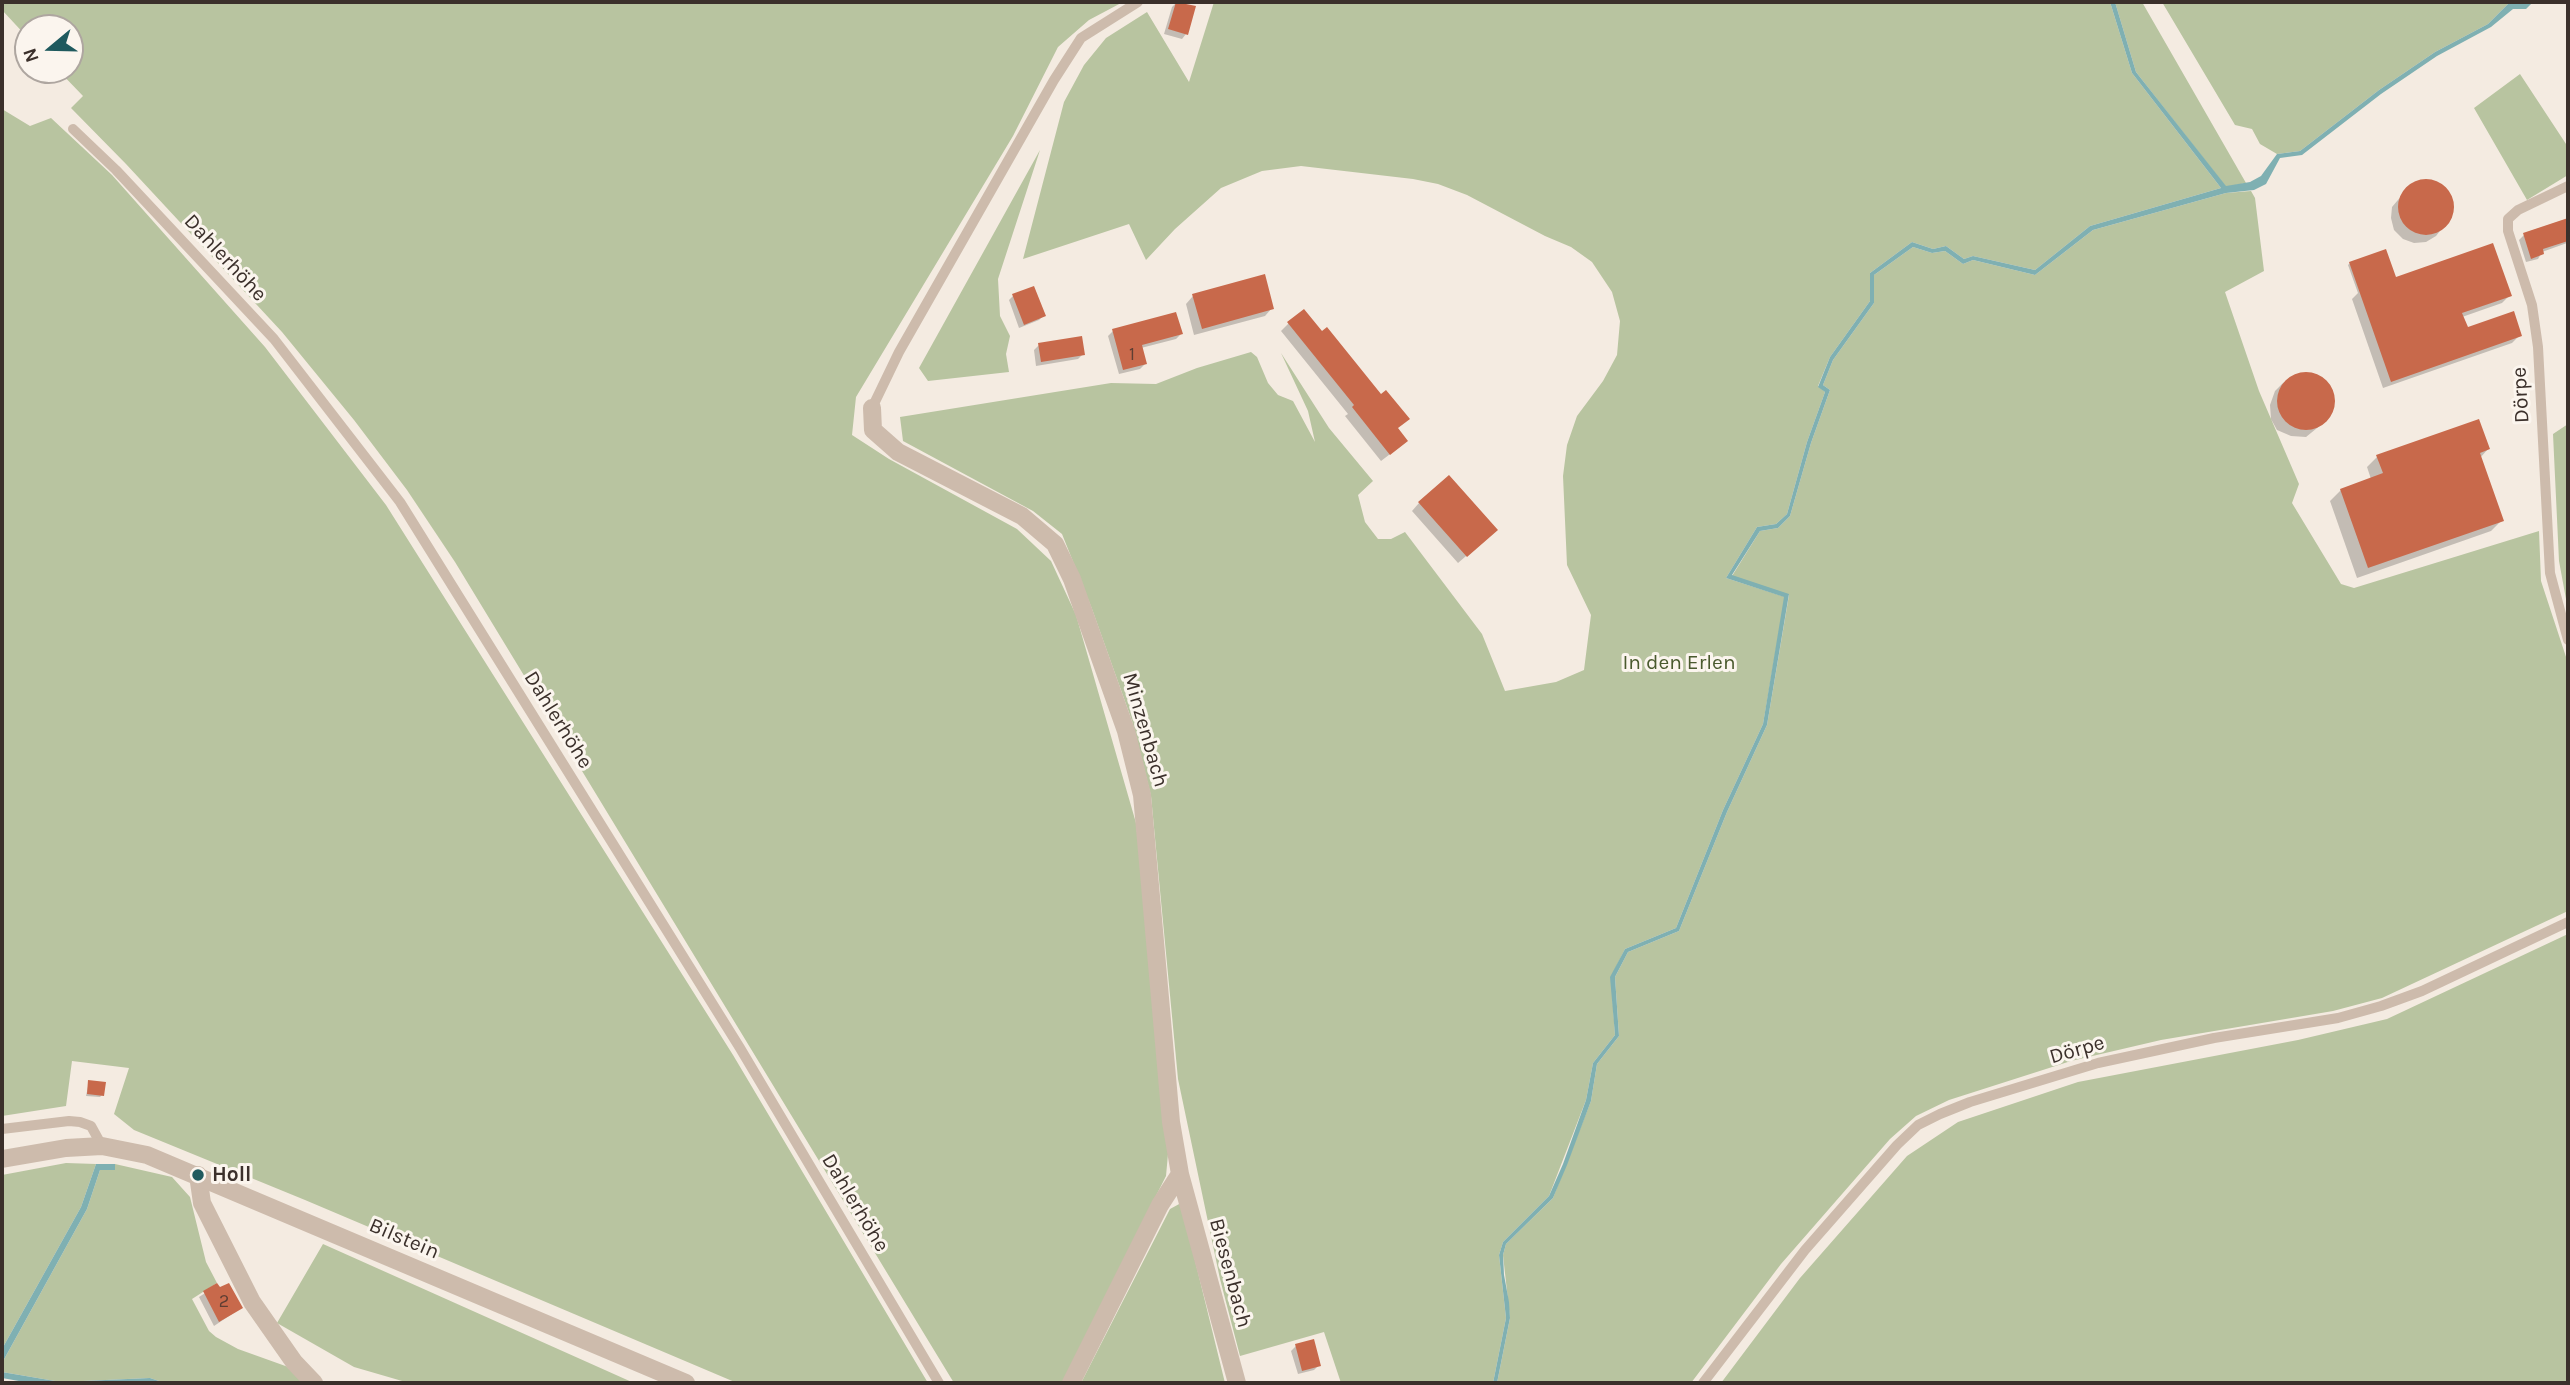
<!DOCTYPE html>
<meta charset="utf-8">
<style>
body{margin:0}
#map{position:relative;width:2570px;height:1385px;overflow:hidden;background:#f4ebe1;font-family:Karla,sans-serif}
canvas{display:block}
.frame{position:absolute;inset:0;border:4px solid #3b302b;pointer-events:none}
.north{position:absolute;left:14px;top:14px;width:70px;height:70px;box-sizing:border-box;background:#fbf5ee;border:2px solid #aea6a0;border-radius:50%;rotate:251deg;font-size:19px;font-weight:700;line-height:28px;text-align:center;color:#3b302b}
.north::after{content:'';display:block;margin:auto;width:24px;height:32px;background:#1f5a5e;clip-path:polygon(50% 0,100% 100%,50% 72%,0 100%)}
</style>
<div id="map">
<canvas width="2570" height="1385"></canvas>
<div class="frame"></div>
<div class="north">N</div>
</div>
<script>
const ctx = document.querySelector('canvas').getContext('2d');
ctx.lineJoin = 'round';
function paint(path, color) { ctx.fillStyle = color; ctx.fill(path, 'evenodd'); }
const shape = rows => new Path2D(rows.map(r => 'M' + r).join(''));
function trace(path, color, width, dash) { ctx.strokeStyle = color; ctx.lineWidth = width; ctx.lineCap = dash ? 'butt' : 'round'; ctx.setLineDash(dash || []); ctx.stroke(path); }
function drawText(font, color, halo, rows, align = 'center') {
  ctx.font = font + ' Karla,sans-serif'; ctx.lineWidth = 6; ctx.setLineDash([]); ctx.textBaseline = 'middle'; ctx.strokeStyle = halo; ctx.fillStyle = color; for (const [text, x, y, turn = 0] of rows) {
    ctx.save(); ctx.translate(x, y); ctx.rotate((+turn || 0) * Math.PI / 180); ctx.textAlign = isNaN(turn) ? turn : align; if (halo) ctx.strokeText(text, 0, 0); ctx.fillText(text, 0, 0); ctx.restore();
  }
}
paint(shape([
 [2,2,1123,2,1089,20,1058,47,1013,136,856,397,852,435,889,459,1017,529,1051,561,1076,615,1136,823,1169,1143,1166,1176,1062,1383,954,1383,455,562,407,490,354,420,282,332,126,164,71,108,83,96,58,70,70,70,70,28,28,28,28,38,2,10],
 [1214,2,2110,2,2132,73,2221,188,2090,226,2035,270,1973,256,1964,259,1946,246,1933,249,1912,242,1870,273,1870,301,1830,357,1818,386,1825,392,1807,442,1787,514,1776,524,1757,527,1726,578,1785,597,1763,724,1723,810,1676,928,1625,949,1611,977,1615,1035,1593,1063,1586,1100,1549,1196,1503,1242,1499,1255,1506,1318,1493,1383,1341,1383,1324,1332,1240,1356,1220,1279,1178,1079,1151,796,1132,721,1092,609,1062,534,1033,511,903,441,900,417,1111,383,1156,384,1197,368,1251,352,1257,357,1268,383,1278,395,1293,401,1315,442,1308,411,1281,353,1329,428,1373,481,1358,495,1365,522,1378,539,1391,539,1405,532,1482,634,1505,691,1556,682,1584,670,1591,615,1567,565,1563,476,1567,445,1577,416,1603,381,1617,355,1620,321,1612,292,1592,262,1571,247,1545,236,1467,195,1438,184,1413,179,1301,166,1262,171,1221,188,1175,229,1146,260,1129,224,1023,259,1064,102,1084,65,1106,38,1147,12,1189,82],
 [2115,2,2142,2,2246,183,2226,187,2136,72],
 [2162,2,2510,2,2488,24,2435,52,2379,90,2300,151,2277,154,2260,144,2252,129,2235,125],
 [2520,74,2568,147,2568,175,2527,200,2474,108],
 [2,109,30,126,51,118,112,175,265,347,386,505,733,1055,928,1383,737,1383,305,1200,134,1130,114,1114,129,1068,72,1061,66,1106,2,1116],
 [1040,150,998,279,1000,316,1010,336,1006,354,1009,372,928,381,919,368],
 [2251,191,2255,198,2264,271,2225,292,2259,391,2299,484,2292,503,2341,584,2354,588,2539,531,2541,581,2568,663,2568,911,2382,998,2333,1011,2161,1040,2071,1061,1949,1100,1916,1116,1890,1139,1781,1264,1691,1383,1497,1383,1510,1318,1503,1255,1506,1244,1553,1198,1591,1101,1597,1064,1619,1036,1615,977,1628,952,1679,931,1727,812,1767,725,1789,595,1732,576,1760,531,1778,528,1790,516,1811,443,1830,390,1823,385,1833,360,1874,303,1874,275,1913,247,1932,253,1945,251,1963,264,1973,260,2035,275,2093,230,2226,193],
 [2568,424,2568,610,2559,561,2553,434],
 [2568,934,2568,1383,1721,1383,1800,1278,1907,1156,1958,1122,2078,1082,2298,1040,2387,1019],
 [66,1163,96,1164,81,1207,2,1349,2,1175],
 [115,1164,172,1177,190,1197,206,1262,217,1283,192,1299,209,1331,216,1337,238,1349,291,1368,305,1383,165,1383,150,1378,61,1382,2,1372,2,1363,87,1209,100,1170,115,1170],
 [1181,1203,1225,1383,1081,1383,1170,1209],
 [323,1244,634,1383,409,1383,354,1367,277,1323]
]), '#b8c4a0');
paint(shape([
 [2110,2,2115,2,2136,72,2226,186,2250,182,2261,176,2277,154,2300,151,2379,90,2435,52,2488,24,2510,2,2533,2,2526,9,2513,9,2491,27,2437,56,2381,94,2302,155,2280,158,2266,184,2254,190,2226,193,2093,230,2035,275,1973,260,1963,264,1945,251,1932,253,1913,247,1874,275,1874,303,1833,360,1823,385,1830,390,1811,443,1790,516,1778,528,1760,531,1732,575,1789,594,1767,725,1727,812,1679,931,1628,952,1615,977,1619,1036,1597,1064,1591,1101,1567,1165,1553,1198,1506,1244,1503,1255,1504,1275,1509,1302,1510,1318,1497,1383,1493,1383,1506,1318,1499,1255,1503,1242,1549,1196,1563,1164,1586,1100,1593,1063,1615,1035,1610,977,1625,949,1676,928,1723,810,1763,724,1784,597,1726,578,1757,527,1776,524,1787,514,1807,442,1825,392,1818,387,1830,357,1870,301,1870,273,1912,242,1933,249,1946,246,1964,259,1973,256,2035,270,2090,226,2221,188,2132,73],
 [96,1164,115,1164,115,1170,100,1170,87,1209,2,1363,2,1349,81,1207],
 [2,1372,61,1382,150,1378,165,1383,30,1383,2,1378]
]), '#7fb0b2');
paint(shape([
 [1177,2,1194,7,1186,34,1182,39,1164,34,1172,7],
 [2430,181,2441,185,2450,194,2453,205,2451,217,2436,236,2426,242,2414,243,2403,239,2394,230,2391,218,2392,207,2408,188,2418,182],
 [2568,220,2568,248,2567,243,2542,252,2538,259,2526,262,2519,240,2524,235],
 [2350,263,2389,281,2510,295,2502,303,2462,317,2467,330,2520,335,2512,343,2383,388,2352,299,2358,293,2348,265],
 [1013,296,1044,315,1039,320,1019,328,1009,300],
 [1193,296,1272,308,1265,316,1194,335,1186,304],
 [1289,323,1396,429,1398,448,1381,461,1345,416,1348,414,1281,331],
 [1113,331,1181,334,1176,339,1141,348,1145,364,1140,369,1119,374,1108,336],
 [1039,345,1083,354,1078,359,1036,366,1034,350],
 [2313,373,2325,381,2334,395,2333,409,2327,420,2306,437,2291,436,2277,430,2271,419,2270,405,2275,391,2283,383,2297,375],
 [2488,449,2480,458,2502,520,2491,531,2357,578,2330,501,2341,490,2371,479,2367,467,2377,457],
 [1419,503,1488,537,1458,563,1412,511],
 [89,1082,102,1095,100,1097,86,1096],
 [216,1286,241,1308,214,1326,199,1297],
 [1296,1346,1319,1365,1314,1370,1298,1374,1291,1351]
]), '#0003');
paint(shape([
 [1176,2,1196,6,1188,35,1168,29],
 '2398 207a28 28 0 1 1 56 0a28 28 0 1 1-56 0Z',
 [2568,218,2568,241,2543,249,2544,254,2531,259,2523,233],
 [2493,243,2512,296,2462,313,2468,327,2514,311,2522,336,2391,382,2349,262,2386,249,2396,277],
 [1265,274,1274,309,1202,329,1192,294],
 [1034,286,1046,316,1024,325,1012,294],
 [1304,309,1322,331,1327,327,1381,394,1386,390,1410,419,1398,428,1408,441,1390,455,1352,407,1354,405,1287,322],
 [1176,312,1183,334,1142,345,1147,364,1123,370,1112,329],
 [1082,336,1085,355,1041,362,1038,343],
 '2277 401a29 29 0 1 1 58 0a29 29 0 1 1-58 0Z',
 [2479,419,2490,449,2480,453,2504,521,2368,568,2340,489,2383,473,2376,455],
 [1449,475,1498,530,1467,557,1418,502],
 [88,1080,106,1082,104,1096,87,1094],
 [217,1283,220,1287,229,1283,243,1308,219,1322,203,1291],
 [1314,1339,1321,1366,1302,1371,1295,1344]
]), '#c8694b');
trace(shape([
 [73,129,116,170,274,339,400,502,740,1048,939,1383],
 [2568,186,2518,210,2508,219,2508,231,2532,305,2538,347,2550,573,2568,640],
 [872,408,899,352,1054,80,1081,38,1138,2],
 [2,1129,69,1121,80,1122,91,1126,102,1146],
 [1703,1383,1805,1250,1897,1145,1918,1125,1940,1114,1970,1102,2098,1063,2214,1038,2338,1018,2381,1006,2422,991,2568,922]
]), '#cdbbac', 10);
trace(shape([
 [872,408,873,430,898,452,1022,516,1055,544,1072,579,1126,731,1142,795,1171,1122,1180,1174,1237,1383],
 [198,1175,202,1203,252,1302,294,1362,314,1383],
 [1071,1383,1160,1205,1180,1174]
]), '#cdbbac', 18);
trace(shape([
 [2,1159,66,1148,102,1146,147,1155,686,1383]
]), '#cdbbac', 18);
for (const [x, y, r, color] of [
 [198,1175,7,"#1f5a5e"]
]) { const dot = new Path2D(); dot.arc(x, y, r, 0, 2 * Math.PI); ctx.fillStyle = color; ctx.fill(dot); trace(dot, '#fbf5ee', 2.5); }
drawText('18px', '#5e3e33', null, [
 ["1",1132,355],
 ["2",224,1302]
]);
drawText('21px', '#3b302b', '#fbf5ee', [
 ["Dahlerhöhe",225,258,47],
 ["Dörpe",2521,395,-93],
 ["Dahlerhöhe",558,720,58],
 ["Minzenbach",1145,730,74],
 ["Dörpe",2077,1050,-16],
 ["Dahlerhöhe",855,1203,59],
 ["Bilstein",404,1239,23],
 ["Biesenbach",1230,1273,75]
]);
drawText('21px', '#4a5a2e', '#fbf5ee', [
 ["In den Erlen",1679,663]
]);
drawText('bold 21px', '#3b302b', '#fbf5ee', [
 ["Holl",212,1175]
], 'left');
</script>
